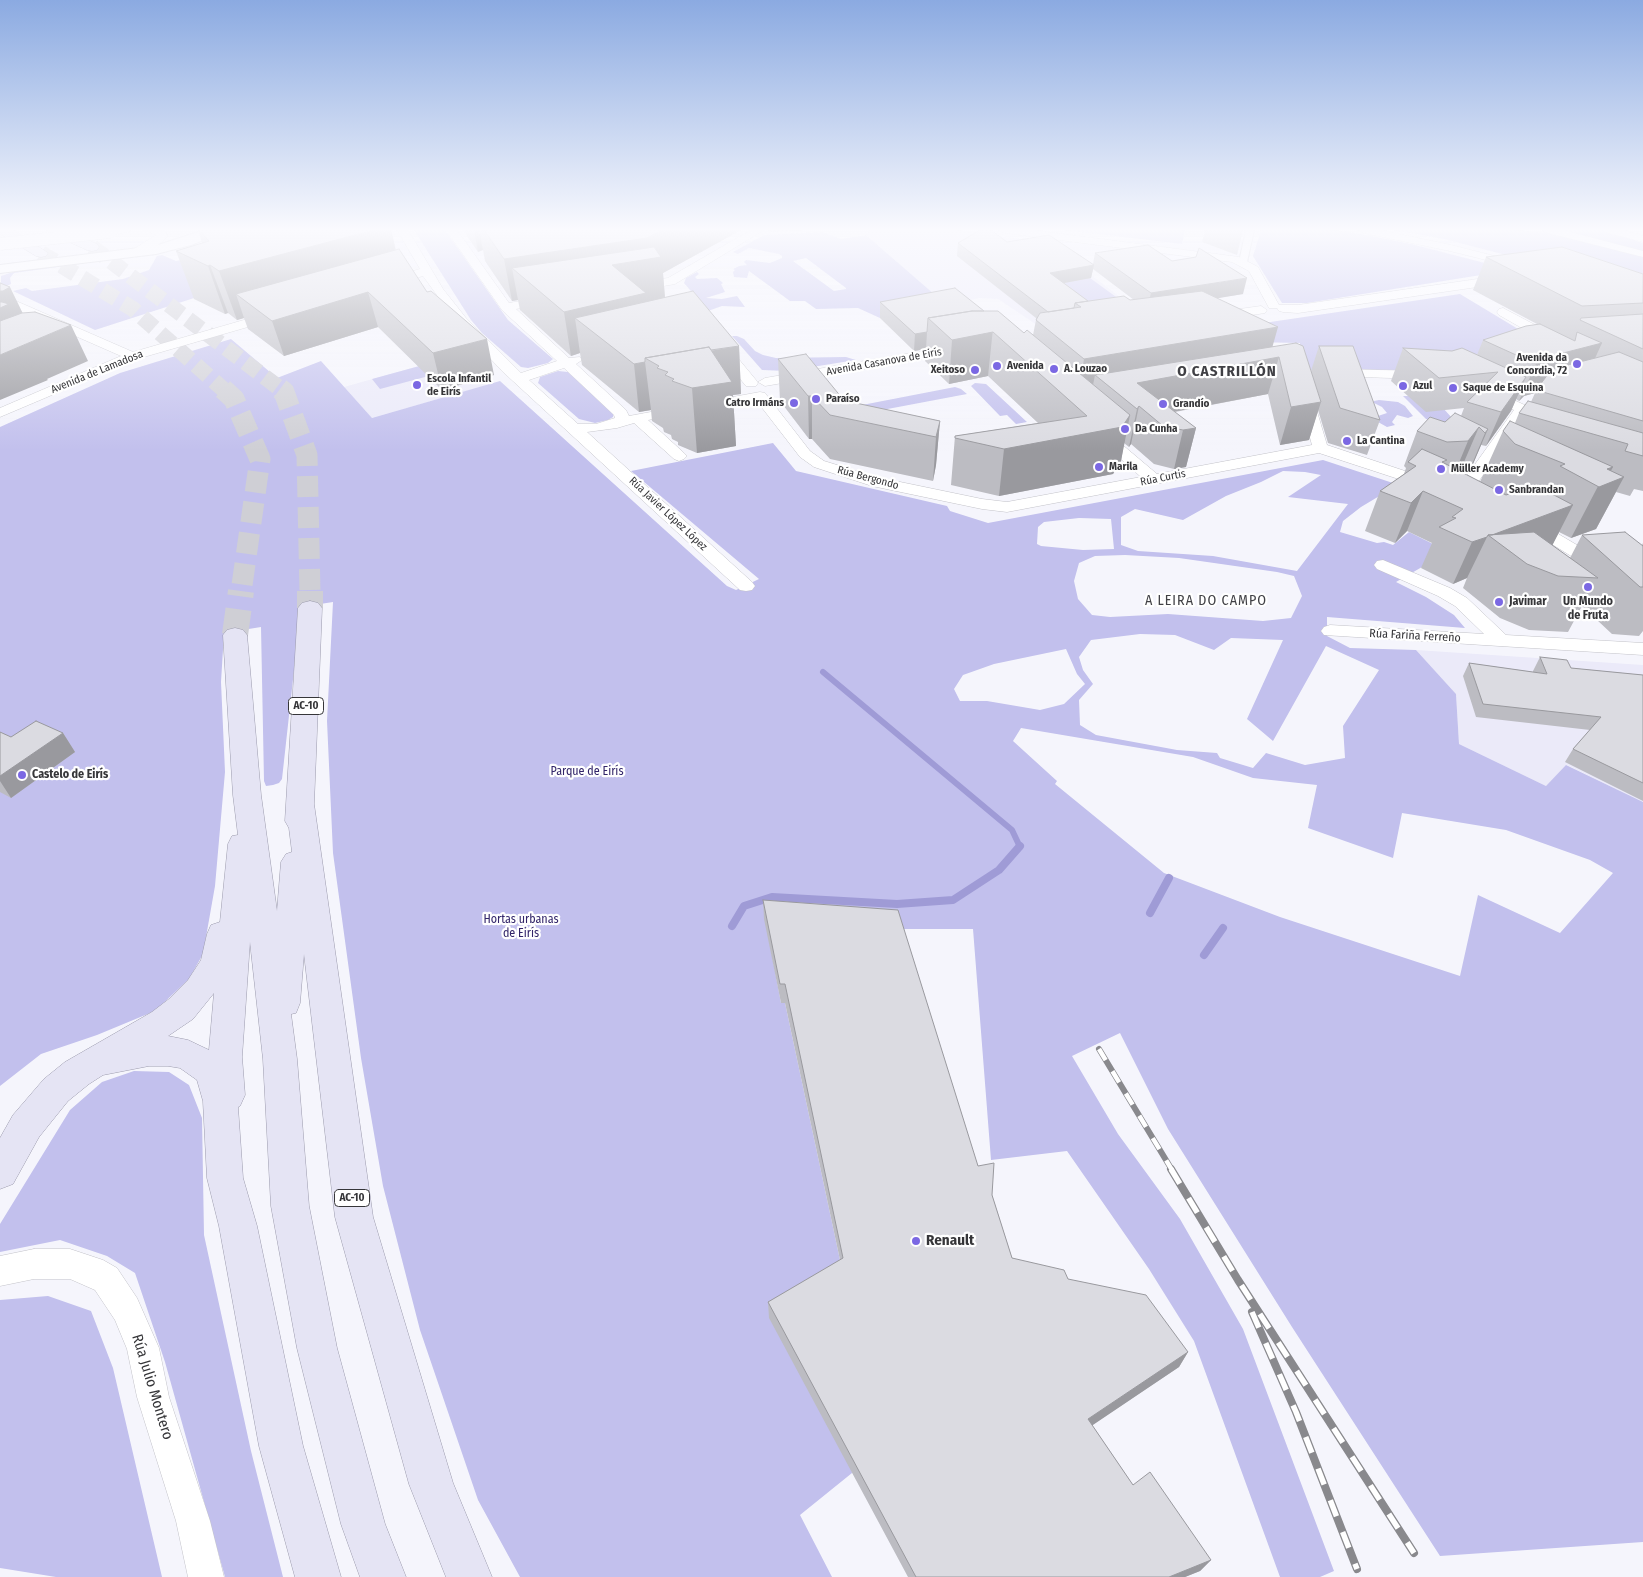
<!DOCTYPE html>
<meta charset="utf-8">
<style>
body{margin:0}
canvas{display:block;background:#f5f5fc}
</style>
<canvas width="1643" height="1577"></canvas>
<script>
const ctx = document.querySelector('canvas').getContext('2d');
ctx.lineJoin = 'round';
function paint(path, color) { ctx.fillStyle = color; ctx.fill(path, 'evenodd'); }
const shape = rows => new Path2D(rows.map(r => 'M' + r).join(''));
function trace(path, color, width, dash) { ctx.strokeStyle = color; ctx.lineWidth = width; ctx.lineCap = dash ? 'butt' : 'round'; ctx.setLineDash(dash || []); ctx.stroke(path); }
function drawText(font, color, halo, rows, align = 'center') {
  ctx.font = font + ' "Fira Sans Condensed",sans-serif'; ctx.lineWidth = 4.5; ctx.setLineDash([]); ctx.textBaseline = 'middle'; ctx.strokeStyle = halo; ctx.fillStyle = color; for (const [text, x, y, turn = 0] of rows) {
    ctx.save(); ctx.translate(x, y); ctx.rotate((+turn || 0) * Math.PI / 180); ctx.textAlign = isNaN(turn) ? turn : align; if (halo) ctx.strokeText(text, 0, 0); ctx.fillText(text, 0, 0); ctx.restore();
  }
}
paint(shape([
 [870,230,956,230,1049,243,1145,316,1043,329,998,299,980,298,946,305,866,235],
 [469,352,494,375,485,378,491,384,372,418,344,387],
 [1416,650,1643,665,1643,802,1567,765,1546,786,1459,744,1456,694]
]), '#ebeaf9');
paint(shape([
 [414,230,445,230,508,320,553,359,548,363,528,368,521,367,482,333,471,320],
 [1064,230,1185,230,1182,244],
 [1261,230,1332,230,1362,234,1411,244,1512,270,1307,303,1282,303,1253,256],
 [1393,230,1515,230,1547,233,1643,256,1643,297,1564,270,1444,239],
 [1557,230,1603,230,1643,243,1643,253],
 [823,232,841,239,866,235,942,301,880,313,880,318,858,308,816,309,805,301,790,301,749,271,747,278,734,277,733,272,735,270,733,269,739,266,747,265,744,262,746,260,770,263,782,258,782,256,779,254,749,248,738,254,733,252,764,235],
 [806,258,846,288,846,289,834,291,793,261],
 [146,255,14,273,10,278,11,284,4,287,1,285,1,276,16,271],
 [162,255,176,261,181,260,222,289,95,330,13,291,26,288,32,291,123,279,149,270,157,256],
 [697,272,699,274,695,277,697,279,717,278,723,283,721,284,725,292,706,298,722,299,737,296,745,307,722,306,708,311,684,283,686,278],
 [1090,278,1134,310,1094,317,1052,285],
 [1460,294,1538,341,1402,370,1299,370,1300,343,1252,342,1216,330],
 [732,336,737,336,744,339,755,351,763,355,776,358,846,357,856,360,787,371,762,370],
 [231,339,277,378,321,361,372,418,500,381,727,586,736,590,759,579,631,471,773,443,796,471,947,506,950,511,988,523,1323,460,1396,484,1492,519,1422,567,1396,582,1426,597,1454,615,1465,628,1327,617,1327,636,1350,648,1416,650,1456,694,1459,744,1546,786,1566,765,1643,802,1643,1542,1440,1556,1292,1327,1168,1129,1120,1033,1072,1056,1118,1134,1180,1219,1243,1329,1334,1571,1320,1577,1280,1577,1194,1341,1149,1269,1067,1151,991,1160,973,929,896,929,765,919,781,1003,785,1003,843,1274,852,1473,800,1515,832,1577,520,1577,478,1500,420,1330,383,1186,361,1058,333,853,327,721,333,602,301,607,282,779,279,783,273,785,266,786,264,781,261,627,224,633,221,682,225,772,215,886,203,954,189,979,155,1011,97,1035,41,1054,0,1086,0,427,120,373],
 [1283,471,1305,472,1321,475,1288,497,1348,504,1297,571,1213,556,1138,551,1121,545,1121,517,1135,509,1183,520,1226,496,1261,482],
 [1381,495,1441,548,1409,532,1393,545,1384,542,1377,543,1340,532,1343,521,1361,507],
 [1079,518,1111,519,1114,549,1083,550,1041,546,1037,544,1038,527,1044,522],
 [1125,555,1179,558,1277,572,1294,576,1302,596,1291,618,1263,621,1168,614,1110,617,1092,615,1078,599,1074,581,1079,563,1095,556],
 [1140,634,1175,635,1214,650,1231,638,1283,640,1247,719,1273,741,1326,646,1379,670,1343,726,1345,758,1305,765,1266,753,1253,768,1220,758,1217,753,1177,750,1096,735,1080,725,1079,700,1093,684,1083,670,1079,657,1091,640],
 [1066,649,1077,674,1085,684,1064,704,1040,710,987,701,960,701,954,689,963,675,994,664],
 [1021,728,1193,757,1253,778,1317,785,1308,828,1393,858,1402,813,1506,830,1590,860,1613,873,1560,933,1478,895,1460,976,1280,917,1164,873,1055,784,1057,781,1013,741],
 [445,359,455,369,380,389,372,379],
 [558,371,568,372,614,411,613,417,608,420,595,423,579,419,538,383,540,377],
 [975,383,986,384,1027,422,1016,424,1007,415,1000,416,971,386],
 [955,387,961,389,967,394,861,414,862,405],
 [1403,396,1418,396,1443,408,1461,428,1459,430,1426,419],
 [1379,400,1398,402,1405,406,1413,416,1408,418,1397,415,1392,422,1395,425,1387,427,1378,422,1375,417,1387,413,1382,407,1374,403,1374,401],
 [134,1071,169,1072,189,1085,202,1118,204,1235,251,1451,283,1577,225,1577,165,1362,135,1273,107,1256,60,1240,0,1252,0,1224,70,1110,102,1082],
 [48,1296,91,1311,113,1368,162,1577,56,1577,0,1568,0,1300]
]), '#c2c0ed');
trace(shape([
 [823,672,1012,830,1020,847]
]), '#9f9bd6', 6);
trace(shape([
 [1150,913,1169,878],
 [732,926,744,906,772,897,897,904,953,900,999,870,1020,846],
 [1204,955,1223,928]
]), '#9f9bd6', 8);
trace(shape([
 [92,247,282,390],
 [41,253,133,309,224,390]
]), '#cfcfd5', 16, [16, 8]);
trace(shape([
 [223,389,234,399,260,459,241,592],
 [280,389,284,392,307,455,310,592]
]), '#cfcfd5', 21, [21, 10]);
trace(shape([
 [310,591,310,608],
 [235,635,241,591]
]), '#cfcfd5', 26, [26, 13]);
const pedestrian = shape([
 [1246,230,1254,230,1247,262,1243,265,1239,262,1246,230]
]);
const minor = shape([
 [106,230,130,230,129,232,110,235,106,234,106,230],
 [144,230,164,230,168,236,158,245,142,253,134,253,132,251,134,249,156,235,144,230],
 [397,230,408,230,443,289,466,318,521,373,557,361,502,310,446,230,457,230,509,303,548,296,552,297,554,300,552,303,516,309,569,358,580,357,582,360,576,364,626,410,629,416,760,392,765,393,810,451,824,461,876,477,982,499,1007,502,1141,477,1096,437,1094,434,1096,431,1101,430,1106,431,1157,474,1312,445,1299,398,1301,395,1306,394,1311,395,1313,398,1327,445,1435,481,1437,484,1435,487,1429,489,1423,487,1319,453,1007,512,982,509,872,486,814,467,800,457,756,400,648,420,684,453,687,456,684,459,679,461,674,459,634,423,617,428,587,432,752,582,755,586,752,590,746,591,740,590,502,371,458,324,423,276,388,286,384,285,382,282,384,279,420,269,397,230],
 [564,368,614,415,615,418,596,424,578,424,529,380,564,368],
 [751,230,764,230,675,284,635,291,629,287,635,283,668,278,751,230],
 [999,230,1032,230,1239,257,1258,267,1279,305,1298,305,1505,275,1511,279,1505,283,1298,313,1283,312,1279,311,1277,308,1269,308,1249,271,1232,262,1004,233,999,230],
 [1358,230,1380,230,1451,245,1518,262,1520,264,1514,267,1450,251,1363,233,1358,230],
 [1543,230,1562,230,1643,251,1643,257,1544,232,1543,230],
 [1604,230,1623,230,1643,236,1643,242,1605,232,1604,230],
 [0,294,133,352,275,311,281,315,279,318,137,359,0,417,0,408,121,356,0,303,0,294],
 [1261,306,1267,310,1265,313,1218,320,1212,316,1218,312,1261,306],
 [1503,308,1558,337,1560,340,1558,343,1548,343,1499,315,1497,312,1499,309,1503,308],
 [722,344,727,345,756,380,758,383,756,386,746,386,717,351,715,348,717,345,722,344],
 [952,346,959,350,957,353,765,386,758,382,765,378,952,346],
 [1334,369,1423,371,1430,375,1423,379,1329,376,1327,373,1329,370,1334,369],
 [1489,389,1527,406,1529,409,1467,498,1455,498,1453,495,1514,410,1484,396,1482,393,1489,389],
 [1532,520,1538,522,1604,561,1607,565,1604,569,1598,570,1592,569,1526,528,1524,525,1526,522,1532,520],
 [1383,560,1450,588,1467,598,1506,635,1643,643,1643,655,1324,635,1321,631,1324,627,1330,625,1484,634,1455,606,1438,596,1377,569,1374,565,1377,561,1383,560],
 [34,1249,70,1249,103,1260,117,1268,137,1298,159,1348,169,1397,210,1521,224,1577,188,1577,176,1521,137,1397,127,1349,115,1320,95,1290,70,1279,34,1279,0,1286,0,1256,34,1249]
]);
const tertiary = shape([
 [204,230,224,230,222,233,191,245,156,254,0,273,0,265,155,246,204,230]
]);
const primary = shape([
 [0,230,14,230,48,253,46,256,41,257,36,256,0,234,0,230],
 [47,230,66,230,97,244,99,247,97,250,92,251,87,250,49,233,47,230],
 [310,601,318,603,322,608,314,804,373,1217,453,1483,492,1577,446,1577,409,1484,335,1217,304,954,300,1003,296,1013,291,1014,297,1059,309,1206,337,1348,385,1524,406,1577,360,1577,341,1524,297,1348,271,1206,263,1059,250,942,242,1057,245,1095,240,1106,238,1107,243,1178,257,1226,303,1446,341,1577,295,1577,259,1446,219,1226,207,1178,203,1101,197,1080,180,1068,168,1066,149,1066,103,1075,89,1084,68,1101,39,1137,13,1184,0,1189,0,1138,13,1115,44,1079,65,1062,152,1012,169,999,188,980,201,960,207,934,211,925,220,922,228,844,232,836,238,835,233,795,223,635,227,630,235,628,243,630,247,635,261,795,277,911,281,862,286,854,292,852,289,828,285,821,298,608,302,603,310,601],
 [214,993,209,1050,188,1040,168,1036,193,1019,214,993]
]);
trace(pedestrian, '#c3c3c9', 2);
trace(minor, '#c3c3c9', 1);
trace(tertiary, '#c3c3c9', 2);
trace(primary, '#9c9bad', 1);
paint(pedestrian, '#fff');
paint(minor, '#fff');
paint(tertiary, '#fff');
paint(primary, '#e5e4f4');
const railFar1 = shape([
 [1099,1049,1172,1170]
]);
const rail = shape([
 [1171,1169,1238,1280,1414,1553],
 [1252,1312,1296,1412,1357,1569]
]);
trace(railFar1, '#89898d', 6);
trace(rail, '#89898d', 8);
trace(railFar1, '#fff', 4.5, [13]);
trace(rail, '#fff', 5.5, [17]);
const minorBridge = shape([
 [0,244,110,232]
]);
trace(minorBridge, '#c3c3c9', 13, []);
trace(minorBridge, '#fff', 12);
paint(shape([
 [198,230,391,230,396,250,427,292,494,375,442,390,378,327,284,356,248,329,244,318,237,320,228,313,225,314,194,299,176,251,202,243],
 [463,230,741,230,663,273,665,297,739,346,741,394,733,395,736,446,697,453,678,445,678,442,672,439,671,435,664,432,663,428,652,421,651,410,639,412,582,365,580,353,571,356,520,310,518,300,512,301,485,261,483,250,478,252],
 [768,230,804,230,774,232],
 [1205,230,1243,230,1237,255,1202,242],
 [1007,242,1093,264,1095,253,1172,261,1243,294,1217,298,1272,346,1311,371,1319,346,1380,420,1367,455,1328,443,1318,410,1309,440,1280,445,1268,394,1175,412,1196,428,1186,467,1174,469,1154,464,1131,444,1129,447,1124,443,1121,461,1113,474,999,496,951,485,955,436,1038,423,988,376,949,384,925,361,926,349,914,351,880,318,880,302,984,311,1024,333,1033,335,1036,320,1036,318,957,256,958,243],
 [1093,269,1134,300,1088,301,1064,283,1091,278],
 [1486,257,1643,274,1643,491,1634,489,1630,496,1616,492,1596,529,1571,538,1559,532,1552,545,1570,558,1582,535,1642,545,1643,543,1643,631,1639,636,1612,634,1582,606,1568,632,1529,630,1500,618,1463,588,1467,578,1453,584,1421,568,1432,543,1407,531,1395,543,1365,531,1380,491,1404,474,1406,468,1404,466,1417,431,1461,416,1464,408,1426,412,1391,381,1403,348,1477,355,1483,340,1537,324,1473,290],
 [1535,393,1531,402,1519,413,1515,423,1503,431,1480,482,1458,470,1464,462,1470,469,1473,464,1481,445,1486,446,1511,411,1516,399,1519,401,1524,396],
 [778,359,842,398,851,402,940,421,936,465,933,481,830,459,812,439,809,439,780,401],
 [1540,657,1571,668,1643,675,1643,801,1565,762,1573,749,1590,730,1476,717,1463,676,1469,663,1533,672,1533,671],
 [0,732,11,737,63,733,75,752,11,798,0,792],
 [763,900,978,1166,992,1195,1012,1258,1068,1279,1188,1352,1179,1367,1092,1425,1133,1485,1211,1560,1200,1571,1185,1577,908,1577,769,1318,768,1302,840,1260,785,1003,781,1003,764,919]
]), '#bcbcc2');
paint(shape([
 [374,230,391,230,401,272,236,294,244,318,237,320,219,271],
 [474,230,479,230,483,250,478,252],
 [662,230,741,230,663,273,665,299,575,318,580,353,571,356,564,312,512,268,518,300,512,301,504,259],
 [210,265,228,313,225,314,208,266],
 [1094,265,1091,278,1048,286,1050,273],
 [1247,278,1243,294,1147,310,1151,293],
 [10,287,27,322,0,352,0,291],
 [368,292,378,327,284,356,272,321],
 [994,319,988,376,949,384,952,340],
 [71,325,88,361,47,379,48,380,0,400,0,355],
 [1278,327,1269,359,1279,357,1268,394,1151,416,1139,406,1131,444,1129,447,1137,409,1095,375,1090,400,1077,402,1084,359],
 [927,332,926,349,914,351,915,334],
 [487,339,494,375,442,390,433,353],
 [1602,343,1585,380,1536,390,1535,393,1524,396,1519,401,1536,364,1540,359],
 [739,346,741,394,733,395,736,446,697,453,692,388,674,379,668,372,651,361],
 [645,362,651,410,639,412,634,364],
 [1526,377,1511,411,1486,446,1501,412],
 [808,396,812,396,812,439,809,439],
 [1321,402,1309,440,1280,445,1291,407],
 [1130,415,1121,461,1113,474,999,496,1004,449],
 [940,421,936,465,933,481,936,437],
 [1479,427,1464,462,1453,477,1468,441],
 [1196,428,1186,467,1174,469,1183,430],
 [1488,429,1473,464,1470,469,1485,433],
 [1613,467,1603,485,1624,477,1596,529,1571,538,1607,469],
 [1423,491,1407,531,1395,543,1411,503],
 [1573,505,1552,546,1489,536],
 [1487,537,1467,578,1453,584,1472,542],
 [63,733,75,752,11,798,0,781,0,776],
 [1188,1352,1179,1367,1081,1433,1088,1419],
 [1211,1560,1200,1571,1185,1577,1169,1577]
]), '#99999e');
const building = shape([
 [199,230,374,230,219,271,210,265,208,266,176,251,209,241,199,230],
 [484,230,662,230,647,238,504,259,484,230],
 [980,230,991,230,1007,242,1049,235,1094,265,1050,273,1088,301,1075,303,1074,308,1048,312,958,243,980,230],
 [1148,245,1172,261,1196,257,1199,248,1247,278,1151,293,1095,253,1148,245],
 [654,247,661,257,612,265,646,293,564,312,512,268,654,247],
 [1562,247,1643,274,1643,303,1582,306,1486,257,1562,247],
 [399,249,427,292,431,291,487,339,433,353,368,292,272,321,236,294,399,249],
 [0,283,10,287,3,291,0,291,0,283],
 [955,288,984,311,972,311,928,318,927,332,915,334,880,302,955,288],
 [693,291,739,346,711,350,709,347,645,358,645,362,634,364,575,318,693,291],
 [1202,291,1278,327,1084,359,1036,320,1040,313,1081,307,1075,303,1124,296,1130,300,1202,291],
 [0,302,2,302,9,304,0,308,0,302],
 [972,311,998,311,1024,333,1027,330,1130,415,1122,427,1004,449,955,438,955,436,1087,416,993,332,952,340,928,318,972,311],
 [35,312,71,325,0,355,0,321,22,313,35,312],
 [1643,314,1643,349,1580,320,1581,318,1643,314],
 [1540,324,1575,341,1577,332,1602,343,1540,359,1536,364,1483,340,1526,326,1540,324],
 [1296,343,1303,346,1321,402,1291,407,1279,357,1137,383,1196,428,1183,430,1163,426,1139,406,1137,409,1095,375,1296,343],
 [1319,346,1353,346,1380,420,1340,408,1319,346],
 [709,347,732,382,692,388,672,381,674,379,665,375,668,372,657,368,659,366,645,358,709,347],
 [1403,348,1452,351,1462,348,1526,377,1501,412,1467,402,1498,372,1439,378,1403,348],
 [1619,352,1643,362,1643,421,1536,390,1552,369,1619,352],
 [806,354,842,398,846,397,851,402,940,421,936,437,830,415,812,396,808,396,778,359,806,354],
 [1528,401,1643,433,1643,456,1625,451,1628,444,1519,413,1528,401],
 [1455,413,1488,429,1485,433,1479,427,1468,441,1447,442,1417,431,1430,417,1445,422,1455,413],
 [1510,421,1613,467,1607,469,1624,477,1599,487,1560,466,1565,464,1515,444,1503,431,1510,421],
 [1422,449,1447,460,1442,462,1506,495,1535,485,1573,505,1492,535,1488,535,1487,537,1472,542,1439,527,1456,518,1452,517,1463,509,1423,491,1411,503,1380,491,1416,466,1408,462,1422,449],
 [1534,532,1598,578,1558,576,1527,564,1488,535,1534,532],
 [1625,532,1643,546,1643,587,1640,587,1582,535,1625,532],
 [1540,657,1567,660,1571,668,1643,675,1643,783,1573,749,1601,717,1483,704,1469,663,1547,674,1540,657],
 [36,721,63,733,0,776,0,732,11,737,36,721],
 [763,900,898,910,978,1166,994,1163,992,1195,1012,1258,1064,1270,1068,1279,1146,1295,1188,1352,1088,1419,1133,1485,1150,1472,1211,1560,1169,1577,916,1577,768,1302,843,1258,785,984,780,984,763,900]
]);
paint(building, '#dbdbe1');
trace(building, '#99999e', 1);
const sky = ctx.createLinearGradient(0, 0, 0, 451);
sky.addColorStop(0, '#8baae1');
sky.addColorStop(0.51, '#fafafe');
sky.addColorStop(1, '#fafafe00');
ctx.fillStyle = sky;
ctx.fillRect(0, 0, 1643, 451);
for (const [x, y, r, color] of [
 [1577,364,5,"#7b68e3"],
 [997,366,5,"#7b68e3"],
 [1054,369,5,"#7b68e3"],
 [975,370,5,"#7b68e3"],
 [417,385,5,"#7b68e3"],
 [1403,386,5,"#7b68e3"],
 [1453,388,5,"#7b68e3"],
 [816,399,5,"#7b68e3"],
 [794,403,5,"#7b68e3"],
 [1163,404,5,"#7b68e3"],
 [1125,429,5,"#7b68e3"],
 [1347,441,5,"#7b68e3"],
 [1099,467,5,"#7b68e3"],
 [1441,469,5,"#7b68e3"],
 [1499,490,5,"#7b68e3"],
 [1588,587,5,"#7b68e3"],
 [1499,602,5,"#7b68e3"],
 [22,775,5,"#7b68e3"],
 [916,1241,5,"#7b68e3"]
]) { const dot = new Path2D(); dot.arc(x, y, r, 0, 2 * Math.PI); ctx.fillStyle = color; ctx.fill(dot); trace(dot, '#fff', 2); }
drawText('bold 11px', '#363639', '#fff', [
 ["Avenida da",1567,358,"right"],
 ["Concordia, 72",1567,371,"right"],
 ["Avenida",1007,366],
 ["A. Louzao",1064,369],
 ["Xeitoso",965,370,"right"],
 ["Escola Infantil",427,379],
 ["de Eirís",427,392],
 ["Azul",1413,386],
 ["Saque de Esquina",1463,388],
 ["Paraíso",826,399],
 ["Catro Irmáns",784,403,"right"],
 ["Grandío",1173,404],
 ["Da Cunha",1135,429],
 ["La Cantina",1357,441],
 ["Marila",1109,467],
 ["Müller Academy",1451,469],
 ["Sanbrandan",1509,490]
], 'left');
drawText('11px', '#363639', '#fff', [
 ["Avenida Casanova de Eirís",884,362,-10],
 ["Avenida de Lamadosa",97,372,-22],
 ["Rúa Bergondo",868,478,15],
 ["Rúa Curtis",1163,478,-11],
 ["Rúa Javier López López",668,514,43]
]);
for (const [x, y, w] of [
 [306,706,35],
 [352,1198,35]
]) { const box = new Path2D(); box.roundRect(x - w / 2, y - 8.5, w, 17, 4); ctx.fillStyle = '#fff'; ctx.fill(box); trace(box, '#363639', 1); }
drawText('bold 11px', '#363639', null, [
 ["AC-10",306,706],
 ["AC-10",352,1198]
]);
drawText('bold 12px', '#363639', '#fff', [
 ["Javimar",1509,602],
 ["Un Mundo",1588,602,"center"],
 ["de Fruta",1588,616,"center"],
 ["Castelo de Eirís",32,775]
], 'left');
drawText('12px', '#363639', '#fff', [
 ["Rúa Fariña Ferreño",1415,636,3]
]);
drawText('12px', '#322569', '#fff', [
 ["Parque de Eirís",587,772],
 ["Hortas urbanas",521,920],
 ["de Eirís",521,934]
]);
ctx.letterSpacing = '1px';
drawText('14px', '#404045', '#fff', [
 ["A LEIRA DO CAMPO",1206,601]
]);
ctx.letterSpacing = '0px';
ctx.letterSpacing = '1px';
drawText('bold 15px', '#404045', '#fff', [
 ["O CASTRILLÓN",1227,372]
]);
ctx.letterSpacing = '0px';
drawText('bold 15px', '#363639', '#fff', [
 ["Renault",926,1241]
], 'left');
drawText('15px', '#363639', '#fff', [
 ["Rúa Julio Montero",152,1387,73]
]);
</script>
